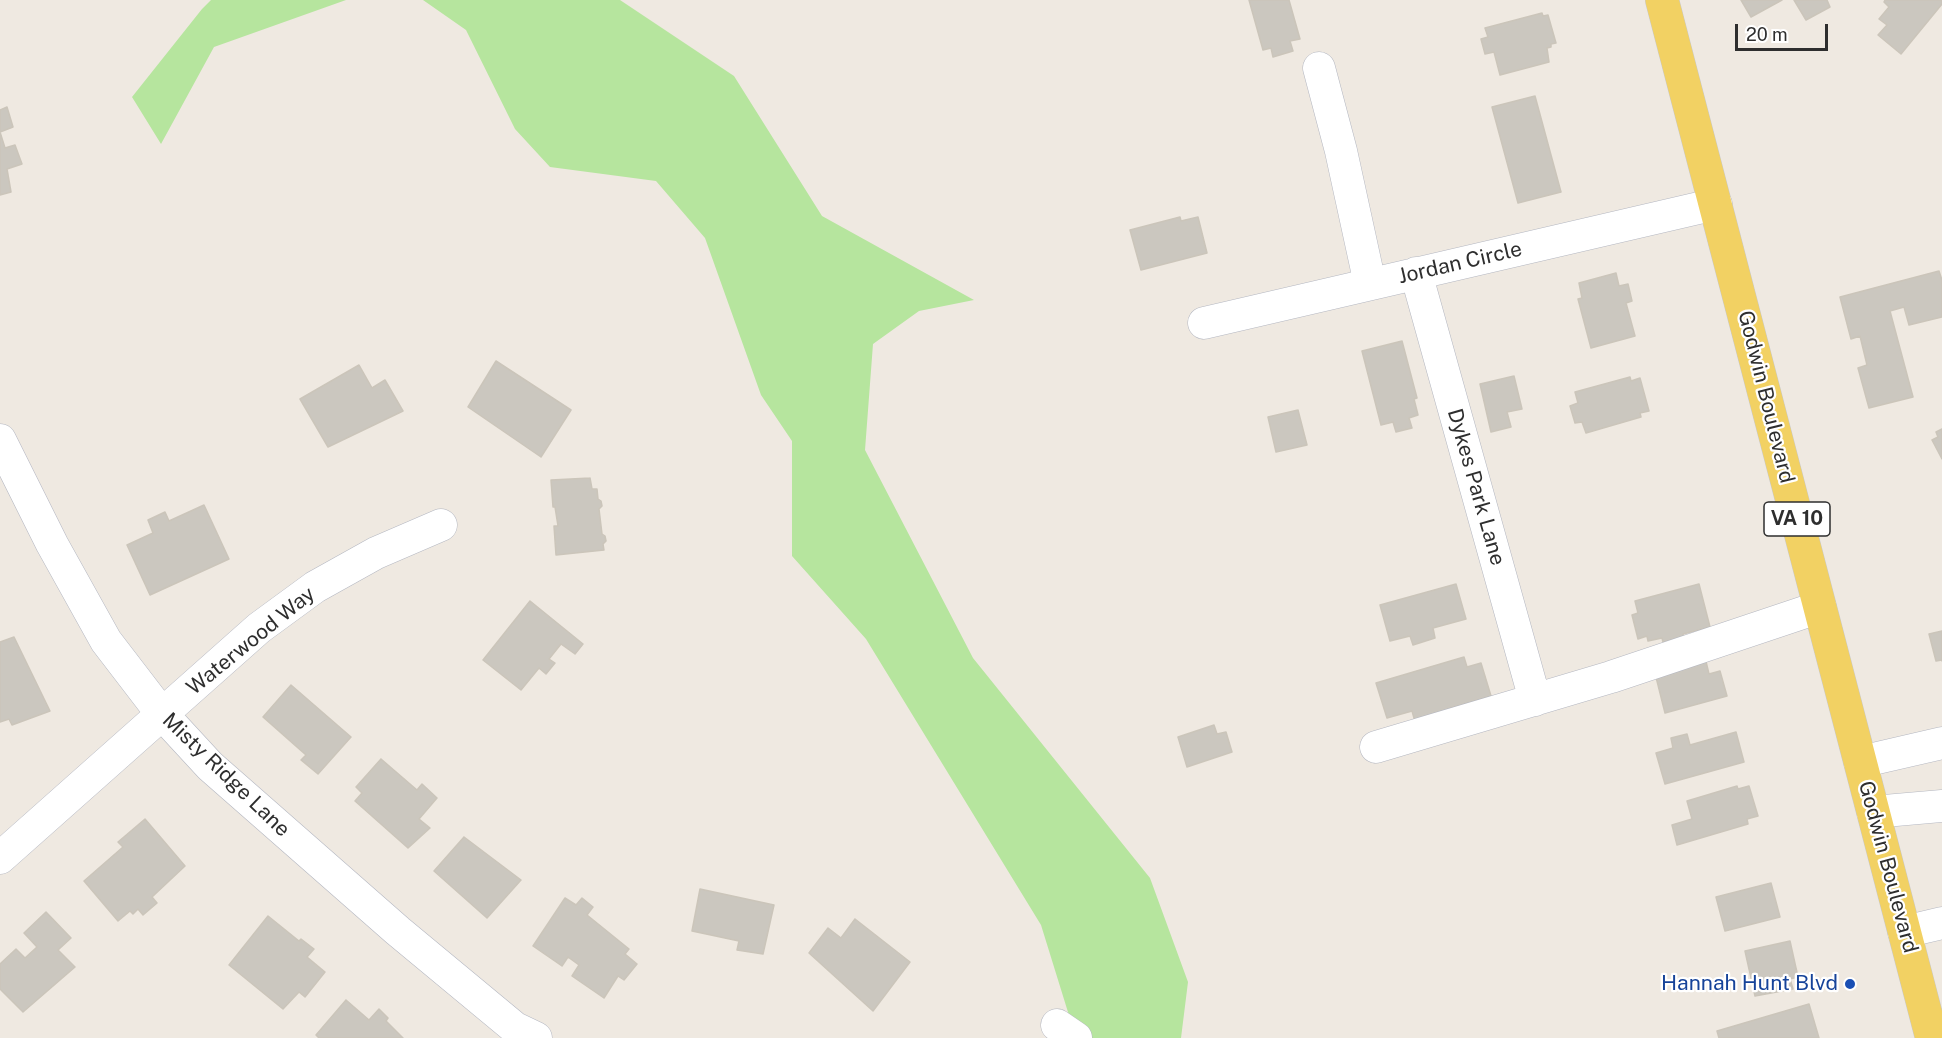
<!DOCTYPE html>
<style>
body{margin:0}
#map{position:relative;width:1942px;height:1038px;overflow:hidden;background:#efe9e1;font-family:"Public Sans",sans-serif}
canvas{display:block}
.scale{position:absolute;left:1735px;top:24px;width:93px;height:27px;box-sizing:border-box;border:3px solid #2e2e2e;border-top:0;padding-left:8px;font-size:18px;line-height:21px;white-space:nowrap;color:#2e2e2e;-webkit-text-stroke:4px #fff;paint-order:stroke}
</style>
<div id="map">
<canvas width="1942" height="1038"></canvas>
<div class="scale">20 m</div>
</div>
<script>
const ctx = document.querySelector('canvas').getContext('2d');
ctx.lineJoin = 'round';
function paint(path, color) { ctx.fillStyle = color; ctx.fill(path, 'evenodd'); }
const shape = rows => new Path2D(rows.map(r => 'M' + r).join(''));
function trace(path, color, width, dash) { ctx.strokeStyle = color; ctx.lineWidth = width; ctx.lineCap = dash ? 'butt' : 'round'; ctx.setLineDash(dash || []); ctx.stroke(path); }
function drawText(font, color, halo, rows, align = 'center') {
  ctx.font = font + ' "Public Sans",sans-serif'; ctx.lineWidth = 4.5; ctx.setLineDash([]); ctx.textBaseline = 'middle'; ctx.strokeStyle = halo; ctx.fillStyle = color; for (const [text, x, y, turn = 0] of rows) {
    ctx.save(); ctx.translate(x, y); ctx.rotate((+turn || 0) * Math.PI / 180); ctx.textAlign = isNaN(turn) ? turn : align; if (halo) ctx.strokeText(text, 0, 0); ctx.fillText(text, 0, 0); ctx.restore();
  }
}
paint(shape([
 [211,0,346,0,214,47,161,144,132,97,202,9],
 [423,0,620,0,734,76,822,216,974,300,919,311,873,344,865,450,973,658,1150,878,1188,982,1181,1038,1076,1038,1041,925,866,639,792,556,792,441,761,395,705,238,656,181,550,167,515,129,466,30]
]), '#b6e59e');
const building = shape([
 [1249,0,1289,0,1300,39,1290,41,1293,51,1273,57,1271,48,1263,50,1249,0],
 [1741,0,1782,0,1751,17,1741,0],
 [1794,0,1827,0,1830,7,1806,20,1794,0],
 [1885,0,1942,0,1942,4,1901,54,1878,35,1887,25,1879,19,1889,7,1884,2,1885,0],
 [1542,13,1543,16,1548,15,1556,43,1551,44,1551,47,1547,48,1549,62,1500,75,1494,52,1485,54,1481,39,1488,37,1485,28,1542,13],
 [1535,96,1561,192,1518,203,1492,107,1535,96],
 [7,107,13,127,0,132,0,110,7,107],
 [0,132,5,148,15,145,22,164,7,169,11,192,0,195,0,132],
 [1180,217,1181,221,1198,217,1207,253,1141,270,1130,230,1180,217],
 [1939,271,1942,280,1942,317,1909,325,1904,307,1890,311,1913,397,1869,408,1858,368,1867,365,1860,336,1851,339,1840,297,1939,271],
 [1616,273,1619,286,1628,284,1632,301,1626,303,1635,336,1591,348,1578,299,1582,298,1579,283,1616,273],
 [1402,341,1417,398,1414,399,1418,415,1409,418,1412,428,1396,432,1393,422,1381,425,1362,351,1402,341],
 [496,361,571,410,541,457,468,407,496,361],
 [359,365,372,388,385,380,403,411,328,447,300,399,359,365],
 [1514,376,1522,409,1507,412,1511,427,1491,432,1480,384,1514,376],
 [1630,377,1631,381,1640,378,1649,411,1640,413,1641,417,1586,433,1582,422,1575,423,1570,406,1578,403,1575,392,1630,377],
 [1298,410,1307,445,1276,452,1268,417,1298,410],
 [1942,429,1942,459,1932,440,1938,437,1936,432,1942,429],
 [590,478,592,489,597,489,598,499,601,501,602,506,599,509,602,534,605,536,606,541,603,544,604,550,556,555,554,526,558,526,555,507,553,507,551,480,590,478],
 [204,505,229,559,150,595,127,545,153,533,148,520,165,512,169,521,204,505],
 [1456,584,1466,619,1433,628,1435,638,1413,645,1410,636,1390,641,1380,605,1456,584],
 [1699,584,1710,627,1683,634,1684,637,1663,642,1662,638,1648,641,1647,636,1638,639,1632,615,1638,613,1635,601,1699,584],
 [530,601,583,644,575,654,561,644,549,659,555,663,546,674,539,668,521,690,483,660,530,601],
 [1942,631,1942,661,1942,660,1936,661,1929,634,1942,631],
 [14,637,50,711,12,725,9,719,0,722,0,642,14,637],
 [1703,649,1709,674,1720,671,1727,696,1665,713,1654,669,1703,649],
 [1464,657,1467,667,1481,663,1491,696,1450,708,1453,721,1418,732,1412,711,1387,718,1376,683,1464,657],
 [291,685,351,737,318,774,301,760,306,755,263,717,291,685],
 [1214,725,1217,734,1226,732,1232,752,1187,767,1178,737,1214,725],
 [1736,732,1744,762,1665,784,1656,753,1673,748,1671,738,1687,734,1690,745,1736,732],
 [381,759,417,790,422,784,437,798,419,819,430,828,408,848,355,801,362,793,356,787,381,759],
 [1737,786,1738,789,1749,786,1758,816,1747,819,1748,824,1677,845,1672,825,1692,819,1687,801,1737,786],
 [145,819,185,866,152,897,157,903,143,915,138,909,133,914,130,911,118,921,84,881,123,847,118,842,145,819],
 [464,837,521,880,487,918,434,871,464,837],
 [1771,883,1780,917,1725,931,1716,897,1771,883],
 [700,889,774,905,763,954,737,950,739,941,692,931,700,889],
 [565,898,576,905,582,898,593,907,587,915,629,949,625,954,637,964,624,980,618,976,604,998,572,976,579,965,568,957,562,966,533,946,565,898],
 [46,912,71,938,58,950,75,967,23,1012,0,989,0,964,16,949,25,958,37,947,24,933,46,912],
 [268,916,299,941,301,939,314,949,307,957,325,972,305,997,299,992,283,1009,229,965,268,916],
 [855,919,910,962,873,1011,809,953,828,928,841,938,855,919],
 [1790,941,1798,977,1790,979,1793,989,1755,996,1745,951,1790,941],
 [346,1000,369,1020,379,1009,388,1018,386,1021,403,1038,319,1038,316,1035,346,1000],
 [1809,1004,1819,1038,1719,1038,1717,1031,1809,1004]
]);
paint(building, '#cbc7bf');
trace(building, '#cbc5ba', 1.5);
const minor = shape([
 [1319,68,1341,151,1370,284],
 [1416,273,1535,700],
 [1204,323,1716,204],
 [0,440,52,544,106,641,162,714,210,766,398,931,515,1028,536,1038],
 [1376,747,1611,677,1820,607],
 [1860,762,1942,743],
 [1873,812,1942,806],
 [0,858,259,628,315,587,376,553,441,525],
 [1904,932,1942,923],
 [1057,1025,1076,1038]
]);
const major = shape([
 [1662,0,1932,1038]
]);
trace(minor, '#b4b7c1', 33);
trace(major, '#c9c9c9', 34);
trace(minor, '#fff', 32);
trace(major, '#f2d163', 33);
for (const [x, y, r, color] of [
 [1850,984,6,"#1a4fb4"]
]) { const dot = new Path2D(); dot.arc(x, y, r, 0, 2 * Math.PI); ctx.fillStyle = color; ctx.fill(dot); trace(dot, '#fff', 2); }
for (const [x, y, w] of [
 [1797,519,66]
]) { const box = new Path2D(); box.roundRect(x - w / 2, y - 17, w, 34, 4.5); ctx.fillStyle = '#fff'; ctx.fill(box); trace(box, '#2e2e2e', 1.5); }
drawText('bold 20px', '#2e2e2e', null, [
 ["VA 10",1797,519]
]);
drawText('21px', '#2e2e2e', '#fff', [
 ["Jordan Circle",1460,263,-13],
 ["Godwin Boulevard",1766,397,76],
 ["Dykes Park Lane",1476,487,74],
 ["Waterwood Way",251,641,-39],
 ["Misty Ridge Lane",226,775,44],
 ["Godwin Boulevard",1888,867,75]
]);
drawText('21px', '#164399', '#fff', [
 ["Hannah Hunt Blvd",1838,984]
], 'right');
</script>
